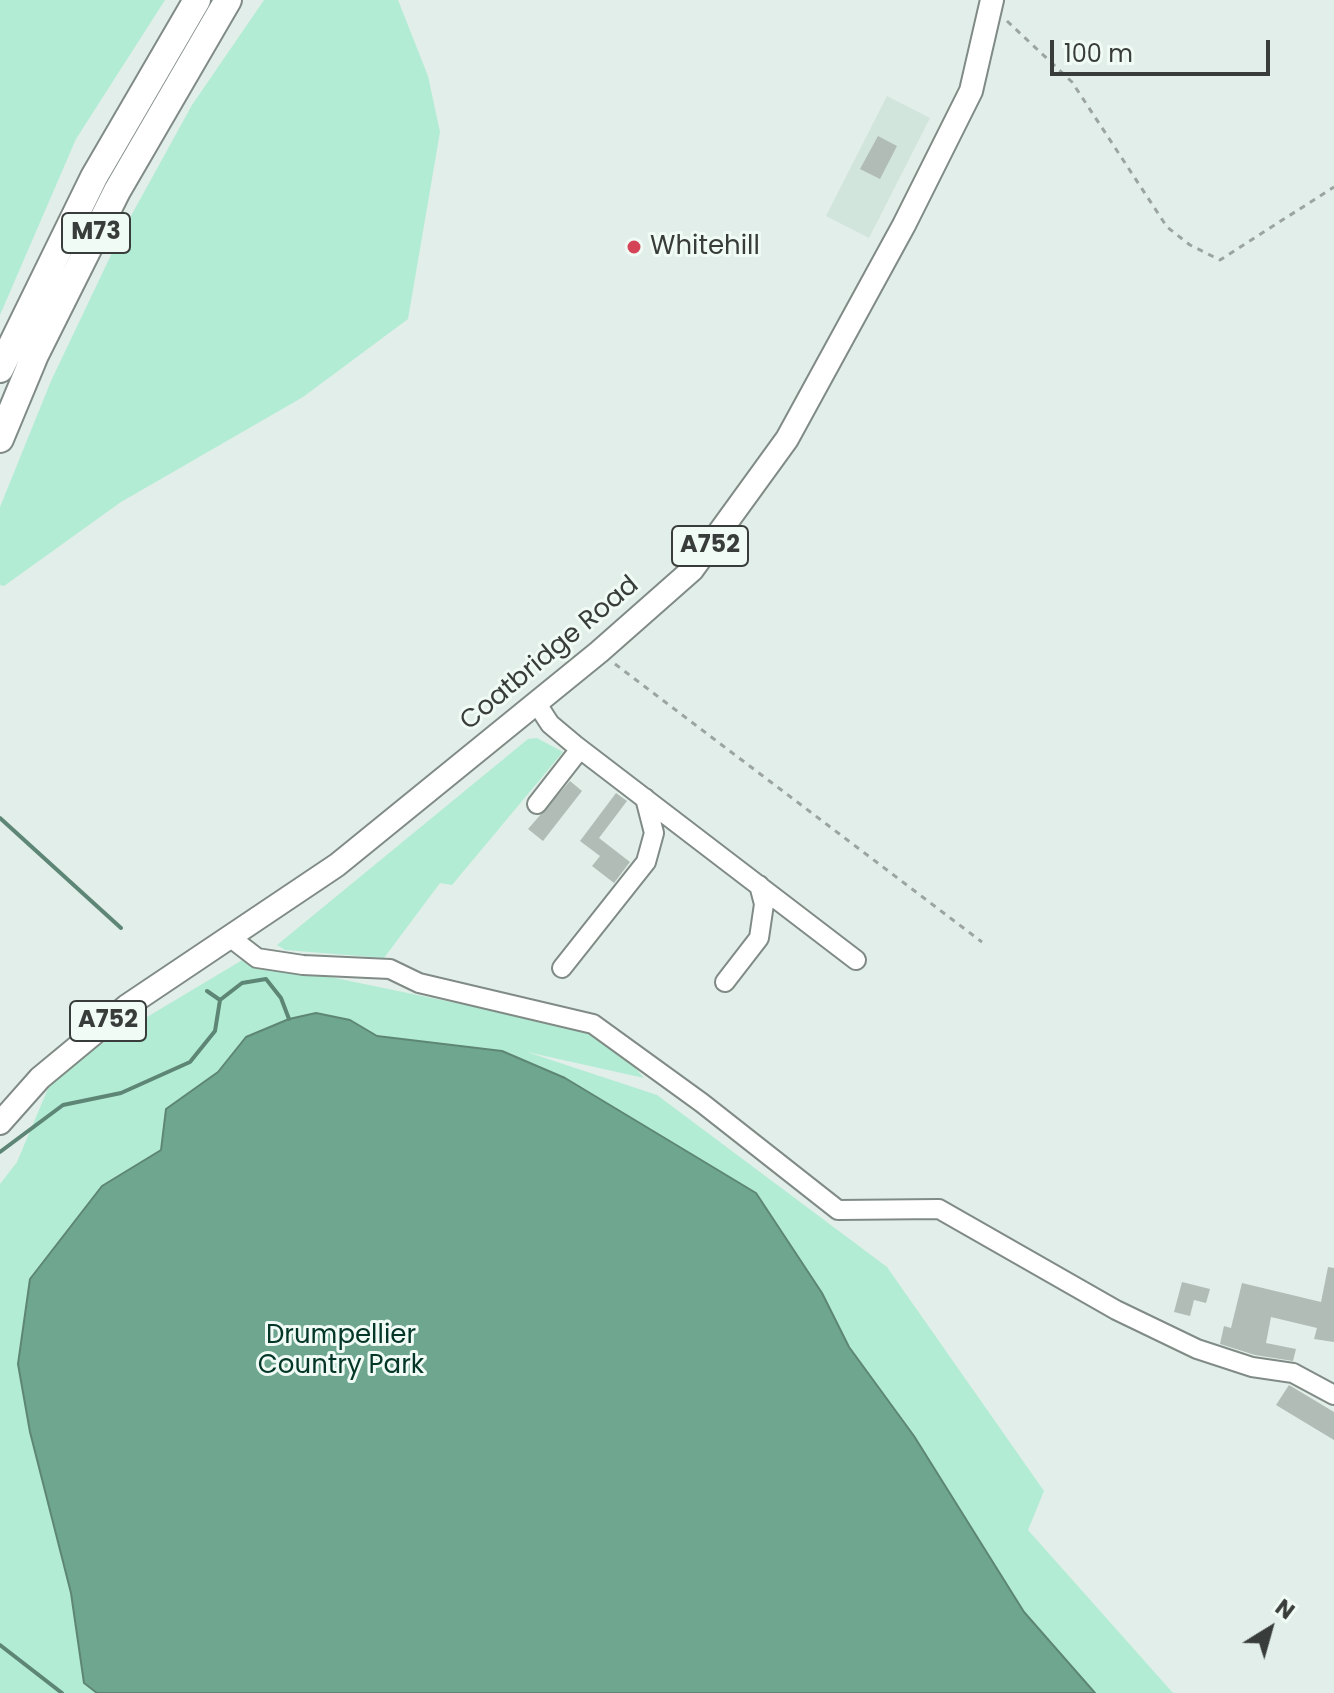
<!DOCTYPE html>
<style>
body{margin:0}
#map{position:relative;width:1334px;height:1693px;overflow:hidden;background:#e2eee9;font-family:Poppins,sans-serif}
canvas{display:block}
.north{position:absolute;left:1230px;top:1589px;width:80px;height:80px;-webkit-text-stroke:6px #f0fbf6;paint-order:stroke;rotate:37deg;font-size:22px;font-weight:700;line-height:32px;text-align:center;color:#383c3a}
.north::after{content:'';display:block;margin:auto;width:28px;height:36px;background:#383c3a;clip-path:polygon(50% 0,100% 100%,50% 72%,0 100%)}
.scale{position:absolute;left:1050px;top:40px;width:220px;height:36px;box-sizing:border-box;border:4px solid #383c3a;border-top:0;padding-left:10px;font-size:24px;line-height:28px;white-space:nowrap;color:#383c3a;-webkit-text-stroke:6px #f0fbf6;paint-order:stroke}
</style>
<div id="map">
<canvas width="1334" height="1693"></canvas>
<div class="north">N</div>
<div class="scale">100 m</div>
</div>
<script>
const ctx = document.querySelector('canvas').getContext('2d');
ctx.lineJoin = 'round';
function paint(path, color) { ctx.fillStyle = color; ctx.fill(path, 'evenodd'); }
const shape = rows => new Path2D(rows.map(r => 'M' + r).join(''));
function trace(path, color, width, dash) { ctx.strokeStyle = color; ctx.lineWidth = width; ctx.lineCap = dash ? 'butt' : 'round'; ctx.setLineDash(dash || []); ctx.stroke(path); }
function drawText(font, color, halo, rows, align = 'center') {
  ctx.font = font + ' Poppins,sans-serif'; ctx.lineWidth = 6; ctx.setLineDash([]); ctx.textBaseline = 'middle'; ctx.strokeStyle = halo; ctx.fillStyle = color; for (const [text, x, y, turn = 0] of rows) {
    ctx.save(); ctx.translate(x, y); ctx.rotate((+turn || 0) * Math.PI / 180); ctx.textAlign = isNaN(turn) ? turn : align; if (halo) ctx.strokeText(text, 0, 0); ctx.fillText(text, 0, 0); ctx.restore();
  }
}
paint(shape([
 [887,96,930,118,869,238,826,216]
]), '#d1e5dc');
paint(shape([
 [0,0,165,0,76,139,0,315],
 [264,0,398,0,428,76,440,132,408,319,303,397,121,502,4,586,0,585,0,507,51,381,121,234,192,105],
 [537,738,563,752,452,885,440,883,384,958,285,950,277,945,528,739],
 [244,959,581,1029,618,1048,644,1078,527,1052,657,1095,887,1267,1044,1491,1028,1530,1173,1693,0,1693,0,1184,17,1162,55,1072]
]), '#b3ecd4');
const water = shape([
 [316,1013,350,1020,377,1036,502,1051,565,1078,756,1193,822,1293,849,1347,914,1436,1024,1612,1095,1693,97,1693,84,1683,71,1593,30,1432,18,1364,30,1279,102,1186,161,1150,166,1109,218,1072,246,1037,289,1019,316,1013]
]);
paint(water, '#6fa68f');
trace(water, '#5e8676', 2);
trace(shape([
 [0,818,121,928],
 [207,991,220,1000,242,983,266,979,281,998,289,1019],
 [0,1152,63,1105,121,1093,190,1062,215,1031,220,1000],
 [0,1645,62,1693]
]), '#5e8676', 4);
paint(shape([
 [878,136,897,146,880,179,860,169],
 [570,781,582,791,543,841,528,829],
 [616,793,627,801,599,838,630,862,614,883,592,866,600,856,580,841],
 [1328,1267,1334,1268,1334,1342,1314,1339,1317,1328,1271,1317,1266,1343,1296,1349,1293,1361,1255,1355,1220,1344,1224,1326,1231,1328,1242,1283,1321,1302],
 [1182,1282,1210,1289,1206,1303,1194,1300,1190,1316,1174,1312],
 [1289,1385,1334,1412,1334,1440,1276,1405]
]), '#b1bcb7');
const minor = shape([
 [537,704,550,724,575,745,856,960],
 [537,804,580,749],
 [231,938,257,958,303,965,390,969,419,983,593,1024,702,1103,838,1210,939,1209,1116,1310,1197,1349,1252,1367,1293,1373,1334,1395],
 [562,968,646,862,654,833,645,798],
 [725,982,759,938,764,904,759,885]
]);
const major = shape([
 [0,1123,40,1078,127,1006,337,865,599,652,692,570,787,439,904,225,971,91,992,0]
]);
const highway = shape([
 [0,369,94,177,197,0],
 [0,439,35,355,117,191,228,0]
]);
trace(minor, '#808b86', 22);
trace(major, '#808b86', 26);
trace(highway, '#808b86', 30);
trace(shape([
 [1007,21,1072,82,1167,227,1190,245,1220,260,1334,187],
 [615,664,982,942]
]), '#9ba4a0', 3, [6, 6]);
trace(minor, '#fff', 18);
trace(major, '#fff', 22);
trace(highway, '#fff', 26);
for (const [x, y, r, color] of [
 [634,247,8,"#d44456"]
]) { const dot = new Path2D(); dot.arc(x, y, r, 0, 2 * Math.PI); ctx.fillStyle = color; ctx.fill(dot); trace(dot, '#f0fbf6', 3); }
for (const [x, y, w] of [
 [96,233,68],
 [710,546,76],
 [108,1021,76]
]) { const box = new Path2D(); box.roundRect(x - w / 2, y - 20, w, 40, 6); ctx.fillStyle = '#f0fbf6'; ctx.fill(box); trace(box, '#383c3a', 2); }
drawText('bold 24px', '#383c3a', null, [
 ["M73",96,233],
 ["A752",710,546],
 ["A752",108,1021]
]);
drawText('26px', '#383c3a', '#f0fbf6', [
 ["Whitehill",650,247]
], 'left');
drawText('26px', '#383c3a', '#f0fbf6', [
 ["Coatbridge Road",550,654,-40]
]);
drawText('26px', '#033627', '#f0fbf6', [
 ["Drumpellier",341,1336],
 ["Country Park",341,1366]
]);
</script>
